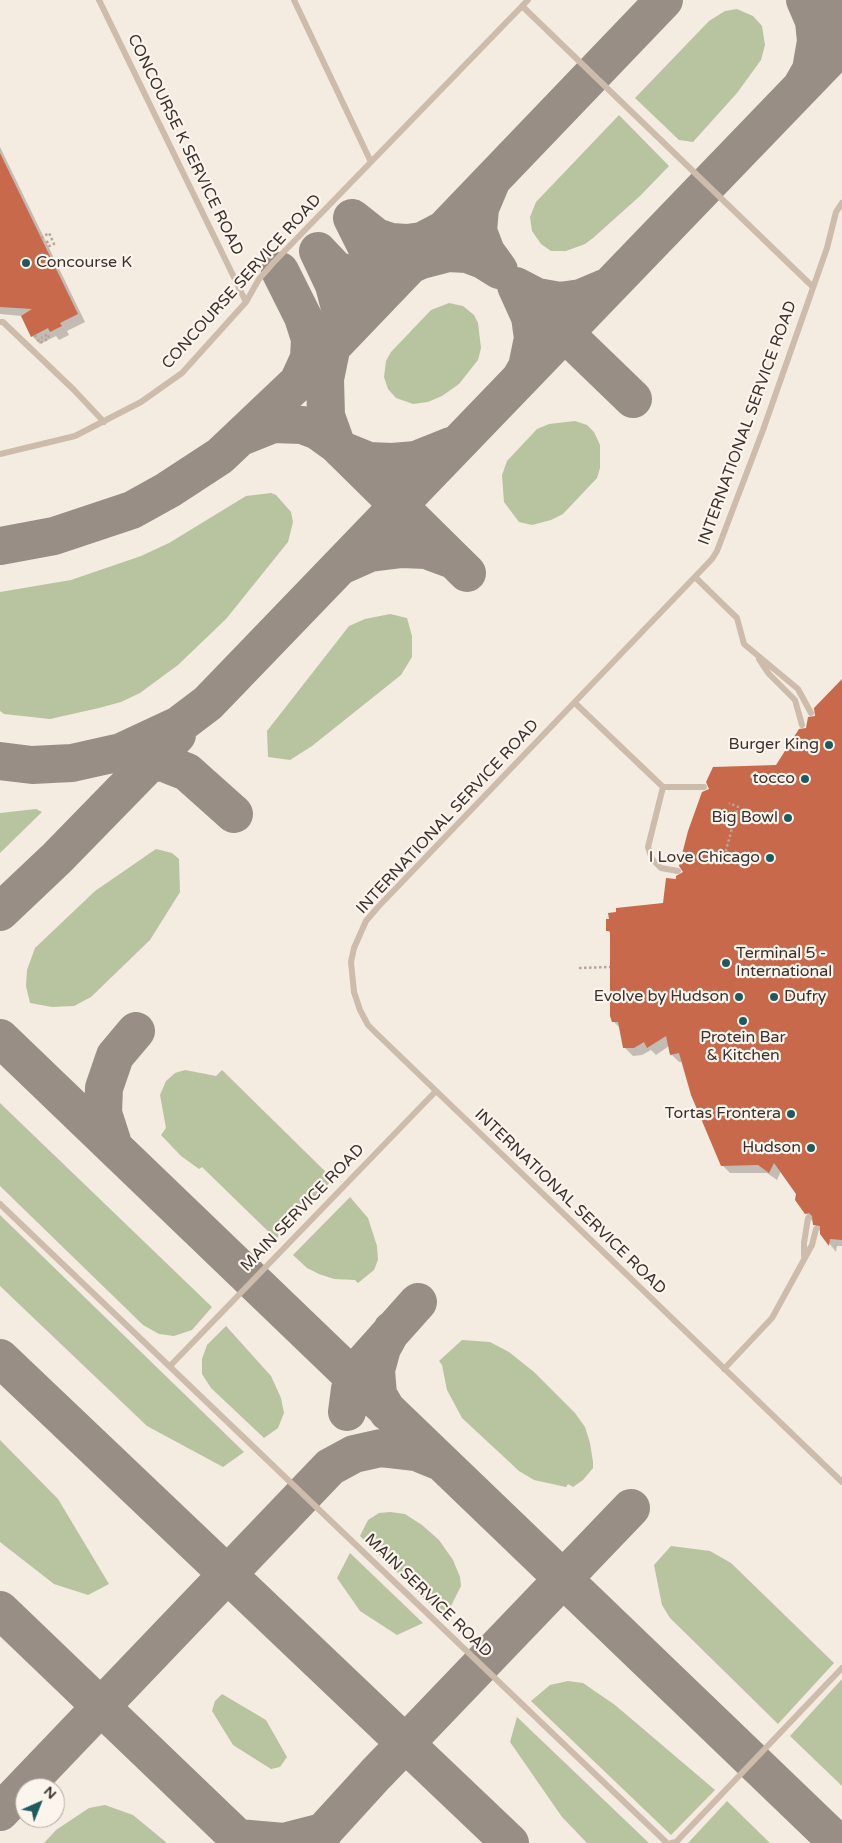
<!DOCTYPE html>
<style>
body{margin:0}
#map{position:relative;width:842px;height:1843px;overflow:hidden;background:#f4ebe1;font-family:"Varela Round",sans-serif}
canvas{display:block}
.north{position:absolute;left:15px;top:1778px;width:50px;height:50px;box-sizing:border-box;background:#fbf5ee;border:1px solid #aea6a0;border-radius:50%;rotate:44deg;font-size:14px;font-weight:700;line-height:20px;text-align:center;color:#3b302b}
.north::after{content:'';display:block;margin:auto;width:18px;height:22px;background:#1f5a5e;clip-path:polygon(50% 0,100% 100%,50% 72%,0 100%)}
</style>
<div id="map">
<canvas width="842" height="1843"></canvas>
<div class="north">N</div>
</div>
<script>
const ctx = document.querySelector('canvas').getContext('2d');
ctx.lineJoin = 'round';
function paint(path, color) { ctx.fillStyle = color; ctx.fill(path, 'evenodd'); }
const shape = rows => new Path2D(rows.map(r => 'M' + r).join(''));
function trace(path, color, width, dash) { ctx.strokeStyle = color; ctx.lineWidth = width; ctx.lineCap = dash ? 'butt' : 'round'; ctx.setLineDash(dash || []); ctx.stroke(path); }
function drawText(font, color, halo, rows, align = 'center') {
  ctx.font = font + ' "Varela Round",sans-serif'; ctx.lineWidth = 4.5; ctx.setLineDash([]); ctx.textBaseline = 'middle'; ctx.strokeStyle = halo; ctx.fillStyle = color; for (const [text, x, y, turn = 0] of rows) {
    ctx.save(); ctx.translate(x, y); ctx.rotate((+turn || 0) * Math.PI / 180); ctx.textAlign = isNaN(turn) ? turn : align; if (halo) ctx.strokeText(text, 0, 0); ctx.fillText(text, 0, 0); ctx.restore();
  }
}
paint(shape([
 [737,9,753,16,762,26,765,45,761,60,737,93,693,142,679,140,635,98,709,21,725,11],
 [619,115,669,166,640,196,593,238,585,244,566,251,551,251,541,244,532,231,530,217,536,202],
 [449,303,463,306,474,315,478,323,481,348,478,360,459,384,442,396,428,402,413,404,396,398,388,389,384,377,386,361,391,352,431,310],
 [575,421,587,425,594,432,600,445,600,468,597,478,563,514,551,520,532,525,519,522,504,502,502,475,507,461,537,429,549,424],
 [271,493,276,495,291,512,293,522,288,542,226,619,178,665,140,693,121,702,99,708,50,719,4,714,0,711,0,592,71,580,141,556,169,543,246,496],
 [390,614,407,618,412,636,412,657,401,675,312,746,290,760,268,757,267,731,349,626,365,619],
 [36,809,42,812,0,853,0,813],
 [156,849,172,853,179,859,180,892,150,940,91,997,74,1006,52,1007,30,1003,26,986,27,970,35,948,95,891],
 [185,1070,216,1076,222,1070,333,1179,276,1239,202,1167,199,1169,181,1156,161,1135,166,1128,160,1095,166,1081,175,1073],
 [0,1103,212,1307,192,1330,174,1336,159,1334,143,1325,0,1186],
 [350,1197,368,1218,377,1246,378,1260,374,1270,358,1283,355,1280,334,1279,319,1274,307,1268,293,1255],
 [0,1215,244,1452,223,1467,147,1426,0,1286],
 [226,1326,271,1376,281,1398,284,1413,278,1428,264,1438,211,1388,202,1374,202,1359,207,1345],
 [462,1340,490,1342,509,1352,534,1372,575,1413,585,1427,590,1443,593,1462,593,1468,583,1480,573,1487,568,1484,566,1487,534,1480,519,1471,462,1418,447,1390,442,1365,439,1361],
 [0,1440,58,1499,109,1584,88,1595,54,1584,0,1542],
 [390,1512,405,1514,422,1525,439,1540,453,1560,460,1577,461,1586,450,1608,438,1612,360,1536,368,1520,379,1513],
 [671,1546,710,1551,731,1563,834,1663,778,1724,670,1618,662,1605,654,1565],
 [350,1553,423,1623,397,1635,360,1611,337,1578],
 [842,1679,842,1786,790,1736],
 [568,1681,583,1683,615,1705,715,1790,671,1835,531,1701,550,1685],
 [222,1694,266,1720,287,1757,280,1767,271,1769,233,1745,212,1711,215,1701],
 [517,1717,649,1843,587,1843,562,1817,510,1742],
 [727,1801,770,1843,688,1843],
 [105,1805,133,1815,167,1843,44,1843,56,1830,89,1808]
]), '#b8c4a0');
paint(shape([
 [0,147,85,322,67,331,69,335,59,340,56,336,40,344,32,336,22,316,0,314],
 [842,681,842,1246,837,1246,836,1252,806,1213,798,1194,781,1171,777,1180,767,1173,730,1173,722,1165,683,1062,679,1062,671,1054,669,1046,656,1055,651,1050,642,1055,633,1056,625,1048,621,1029,613,1021,611,934,608,931,664,904,676,880,777,767]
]), '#0003');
trace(shape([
 [811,0,833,8,842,9],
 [803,84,811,70,816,41,814,21,805,0],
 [280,271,303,317,310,339,309,358,299,380],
 [370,301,374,288,374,271,370,254,352,218,376,237,391,242,407,243,422,241,443,230],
 [546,315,633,399],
 [520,379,527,367,533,338,530,317,516,286,537,297,560,301,581,298,607,287],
 [243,436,273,424,302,425,318,431,336,444,467,573],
 [336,444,326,416,325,379,332,345,340,326,341,312,334,285,318,251,336,270,356,277,369,279,384,277,421,260,448,253,467,254,483,260,499,270,486,252,478,231,480,208,491,182],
 [342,450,369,461,392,462,416,460,451,446],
 [0,546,54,536,132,510,168,490,220,456,296,384,664,0],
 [343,565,370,553,402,549,426,550,453,560],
 [132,760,164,763,187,772,234,814],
 [0,761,32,765,72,763,121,752,179,725,208,703,842,45],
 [0,912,57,858,177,735],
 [0,1038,838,1843],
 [114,1147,103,1113,104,1088,115,1056,136,1031],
 [0,1358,510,1843],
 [347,1412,350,1389,360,1367,418,1302],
 [388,1412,378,1395,376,1370,382,1348,392,1330],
 [0,1610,243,1843],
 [0,1812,330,1467,354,1454,381,1448,416,1452,438,1461],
 [238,1838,284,1842,323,1832],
 [320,1843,323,1832,375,1775,631,1508]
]), '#988e86', 38);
paint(shape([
 [0,153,78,314,60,323,62,326,50,332,48,328,31,337,21,316,32,309,0,307],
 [842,679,842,1240,830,1239,829,1246,820,1234,820,1226,813,1225,812,1216,809,1213,805,1214,795,1200,796,1194,774,1163,769,1173,758,1165,721,1166,691,1095,679,1053,670,1055,666,1036,647,1048,644,1042,634,1048,623,1048,618,1022,612,1022,610,1016,610,931,606,931,606,919,609,919,608,913,616,912,616,908,663,903,666,878,676,879,676,876,683,872,679,866,688,831,702,792,709,789,706,782,713,767,776,765,799,729,806,728,808,717,815,716,814,708]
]), '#c8694b');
trace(shape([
 [41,238,49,233,54,244,49,246,46,239],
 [35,335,40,343,49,338,48,334,41,338],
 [725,855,733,857],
 [723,861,738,807,729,803],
 [579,968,610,967]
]), '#b9a596', 2.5, [2.5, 2.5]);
trace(shape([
 [99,0,246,302],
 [294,0,371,162],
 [522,6,813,287],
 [842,203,836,212,827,248,763,430,717,551,712,559,378,907,366,921,354,948,351,962,354,992,360,1010,368,1025,376,1033,842,1482],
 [0,322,3,322,74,390,104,422],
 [0,454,75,436,141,402,182,373,246,302,259,279,274,262,528,0],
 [695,577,737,618,744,644,798,689,811,713],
 [759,659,769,674,795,700,802,725],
 [575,703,663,787,704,787],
 [663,787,648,847,652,859,661,868,678,871],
 [0,1204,667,1843],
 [804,1256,804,1243,808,1218],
 [170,1366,436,1091],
 [724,1369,772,1318,812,1245,816,1229],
 [671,1843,676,1842,842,1668]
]), '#cdbbac', 6);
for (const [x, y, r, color] of [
 [26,263,5,"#1f5a5e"],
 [829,745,5,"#1f5a5e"],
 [805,779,5,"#1f5a5e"],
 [788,818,5,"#1f5a5e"],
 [770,858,5,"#1f5a5e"],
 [726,963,5,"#1f5a5e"],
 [739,997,5,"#1f5a5e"],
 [774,997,5,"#1f5a5e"],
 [743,1021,5,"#1f5a5e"],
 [791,1114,5,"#1f5a5e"],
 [811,1148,5,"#1f5a5e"]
]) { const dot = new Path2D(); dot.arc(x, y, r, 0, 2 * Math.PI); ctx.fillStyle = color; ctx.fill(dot); trace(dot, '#fbf5ee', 2); }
drawText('16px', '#3b302b', '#fbf5ee', [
 ["CONCOURSE K SERVICE ROAD",185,145,64],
 ["CONCOURSE SERVICE ROAD",242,282,-48],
 ["INTERNATIONAL SERVICE ROAD",748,423,-70],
 ["INTERNATIONAL SERVICE ROAD",448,817,-47],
 ["INTERNATIONAL SERVICE ROAD",570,1202,44],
 ["MAIN SERVICE ROAD",303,1208,-46],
 ["MAIN SERVICE ROAD",428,1596,44]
]);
drawText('16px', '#3b302b', '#fbf5ee', [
 ["Concourse K",36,263,"left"],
 ["Burger King",819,745],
 ["tocco",795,779],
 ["Big Bowl",778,818],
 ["I Love Chicago",760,858],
 ["Terminal 5 -",736,954,"left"],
 ["International",736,972,"left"],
 ["Evolve by Hudson",729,997],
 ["Dufry",784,997,"left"],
 ["Protein Bar",743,1038,"center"],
 ["& Kitchen",743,1056,"center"],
 ["Tortas Frontera",781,1114],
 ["Hudson",801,1148]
], 'right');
</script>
